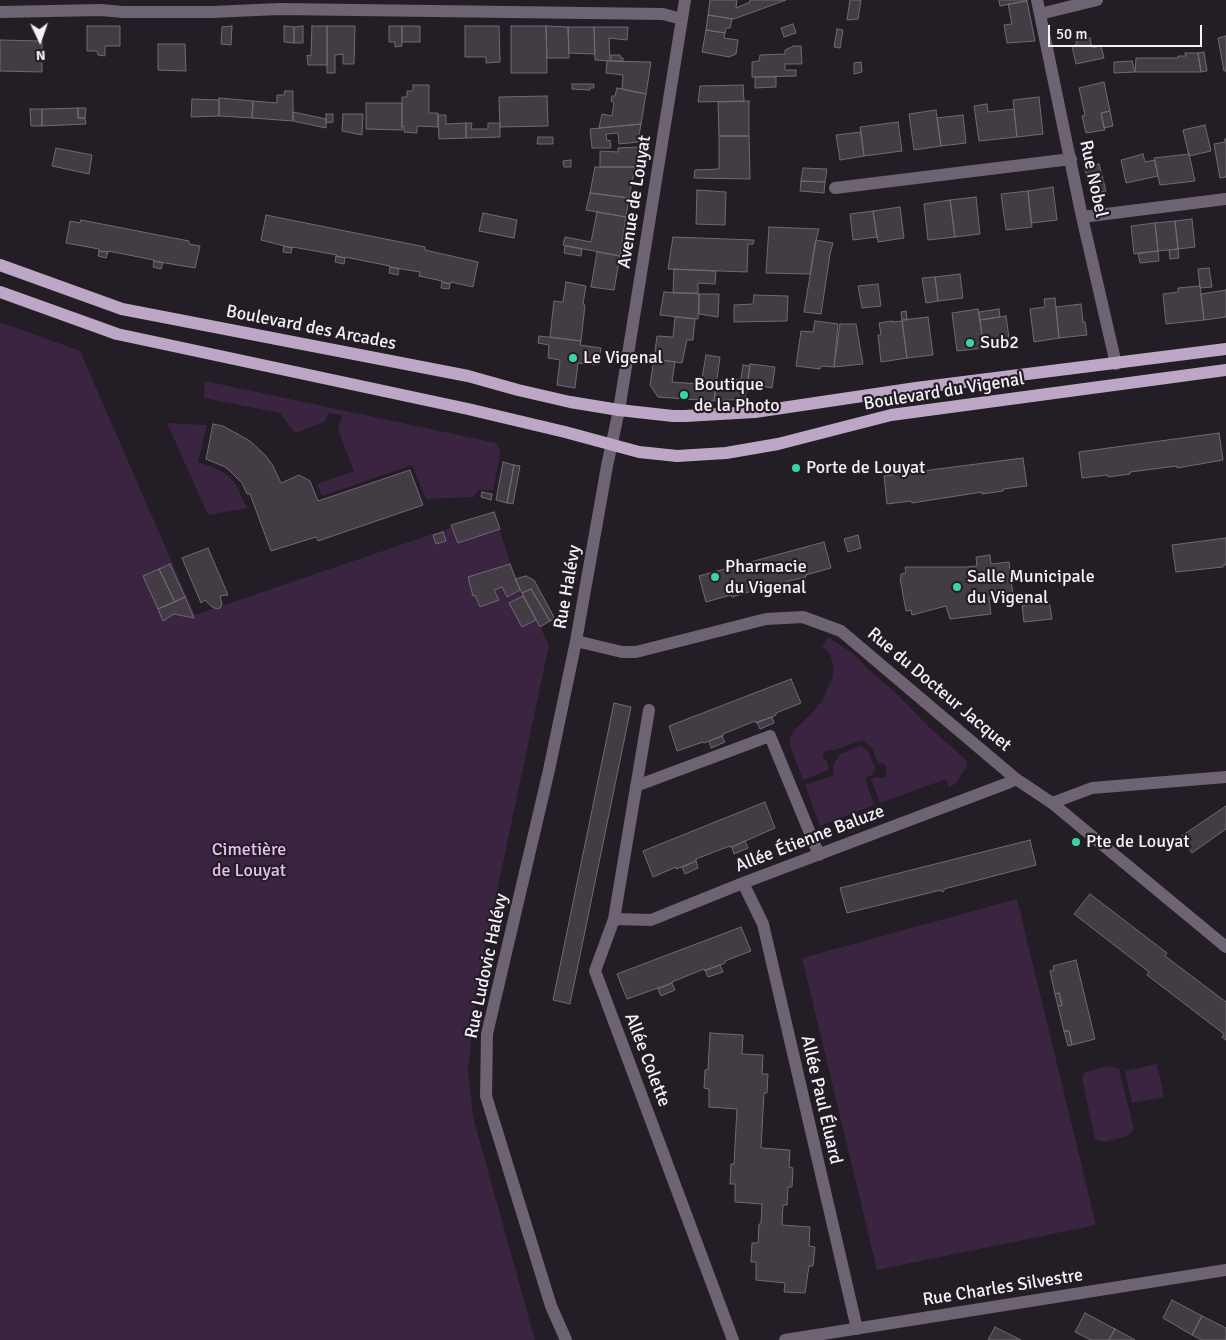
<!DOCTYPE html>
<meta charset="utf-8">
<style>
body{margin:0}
#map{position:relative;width:1226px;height:1340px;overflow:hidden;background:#231d25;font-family:Signika,sans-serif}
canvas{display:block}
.north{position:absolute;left:15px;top:15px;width:50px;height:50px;-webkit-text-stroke:4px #231d25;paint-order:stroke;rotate:177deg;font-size:14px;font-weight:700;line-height:20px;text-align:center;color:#f5f1f7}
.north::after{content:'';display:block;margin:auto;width:18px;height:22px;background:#f5f1f7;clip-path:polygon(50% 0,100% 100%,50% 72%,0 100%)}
.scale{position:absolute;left:1048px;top:25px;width:154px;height:22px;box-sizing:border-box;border:2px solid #f5f1f7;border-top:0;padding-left:6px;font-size:15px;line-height:18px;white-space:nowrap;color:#f5f1f7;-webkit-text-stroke:4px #231d25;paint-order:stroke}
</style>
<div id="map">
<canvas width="1226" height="1340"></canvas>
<div class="north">N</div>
<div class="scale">50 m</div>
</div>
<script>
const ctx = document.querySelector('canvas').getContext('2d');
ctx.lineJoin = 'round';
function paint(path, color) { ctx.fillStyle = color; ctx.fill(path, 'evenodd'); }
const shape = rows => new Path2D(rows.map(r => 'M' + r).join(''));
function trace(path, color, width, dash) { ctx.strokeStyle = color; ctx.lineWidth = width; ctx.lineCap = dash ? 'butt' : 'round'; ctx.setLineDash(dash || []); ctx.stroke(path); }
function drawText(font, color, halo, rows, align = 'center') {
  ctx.font = font + ' Signika,sans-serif'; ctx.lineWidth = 4.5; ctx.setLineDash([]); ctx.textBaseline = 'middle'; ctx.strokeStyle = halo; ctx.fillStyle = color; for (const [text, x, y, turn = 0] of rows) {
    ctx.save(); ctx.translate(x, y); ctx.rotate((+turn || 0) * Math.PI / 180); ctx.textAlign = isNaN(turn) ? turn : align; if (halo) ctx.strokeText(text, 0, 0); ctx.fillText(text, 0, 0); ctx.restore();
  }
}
paint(shape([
 [0,322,80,351,195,615,494,513,515,577,549,645,478,981,468,1069,473,1117,535,1340,0,1340],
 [205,381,496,443,501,451,493,490,478,490,474,497,426,499,412,465,322,496,317,484,354,471,338,430,342,415,329,413,324,422,295,433,280,413,204,398],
 [167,423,207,425,198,462,212,467,226,474,235,483,247,508,208,515],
 [828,637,851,652,866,667,899,696,929,727,967,761,966,768,956,783,949,788,946,779,880,803,871,779,876,777,884,778,886,775,886,766,883,763,878,764,872,748,862,740,835,750,826,750,823,755,823,758,828,763,828,770,803,780,790,745,790,737,794,730,811,714,823,700,826,691,832,680,834,670,832,660,829,653,822,646],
 [860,746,867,749,876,769,872,775,865,778,874,805,820,826,805,785,834,775,833,766,839,755],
 [1017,899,1096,1225,877,1270,802,958],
 [1157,1064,1164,1097,1132,1103,1125,1071],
 [1109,1066,1119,1069,1134,1129,1128,1136,1104,1142,1095,1139,1082,1078,1085,1072]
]), '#3b2442');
const building = shape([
 [710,0,737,0,736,8,750,2,750,0,786,0,734,19,708,15,710,0],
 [850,0,861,0,858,19,847,20,850,0],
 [999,0,1026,0,1027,1,1000,6,999,0],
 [1027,1,1035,41,1007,43,1004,25,1012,24,1008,4,1027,1],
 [708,15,732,19,730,28,726,28,725,33,706,30,708,15],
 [793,24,796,33,784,37,781,28,793,24],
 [87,26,120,26,120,46,105,46,105,56,98,55,97,51,87,51,87,26],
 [232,26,231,45,221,44,222,27,232,26],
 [284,26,294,27,294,43,284,42,284,26],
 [303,26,303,43,294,43,294,27,303,26],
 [312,26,327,26,327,65,308,65,307,55,311,56,312,26],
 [327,26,355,26,354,64,343,64,343,54,335,55,335,73,327,73,327,26],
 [389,26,402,26,402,46,395,47,395,42,389,42,389,26],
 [402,26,420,26,420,42,402,42,402,26],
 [465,26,499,26,500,62,486,63,486,57,465,57,465,26],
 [511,26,546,26,547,73,511,73,511,26],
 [546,26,568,27,569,58,547,58,546,26],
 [568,27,594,27,595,54,569,53,568,27],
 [594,27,628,27,627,40,609,38,610,61,595,60,594,27],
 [837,29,843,30,840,48,834,47,837,29],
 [706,30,725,33,724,38,738,40,736,54,729,57,702,52,706,30],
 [1226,36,1226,71,1224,71,1218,38,1226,36],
 [1090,38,1092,48,1101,46,1104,58,1076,64,1072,46,1077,44,1076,41,1090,38],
 [0,40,42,41,42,72,0,71,0,40],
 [158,44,185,44,186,71,158,70,158,44],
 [794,46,801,46,802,64,785,64,785,70,796,70,796,76,752,77,752,62,759,61,760,55,785,54,785,50,794,46],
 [1204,52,1207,71,1201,72,1198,53,1204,52],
 [1185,53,1198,53,1201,72,1135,72,1136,58,1178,58,1178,56,1186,56,1185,53],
 [611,55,620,55,620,57,623,58,623,61,611,61,611,55],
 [607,61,651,62,646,94,622,89,623,75,606,73,607,61],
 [1132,61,1135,72,1114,73,1114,62,1132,61],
 [861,62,862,72,854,74,854,63,861,62],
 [755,77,776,77,776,87,755,88,755,77],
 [1104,82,1110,111,1101,113,1105,130,1086,133,1082,116,1085,115,1079,88,1104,82],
 [572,84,594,84,594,88,590,88,590,90,572,89,572,84],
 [413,85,429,85,429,113,438,113,438,127,417,126,417,133,404,132,404,126,402,127,402,97,407,97,407,91,413,91,413,85],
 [743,85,744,101,698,102,700,86,743,85],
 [617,88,646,94,641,124,599,128,602,114,612,116,614,103,611,101,612,96,615,96,617,88],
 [285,91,293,91,293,121,252,118,253,101,277,103,277,95,284,95,285,91],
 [547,96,548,126,500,127,499,97,547,96],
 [1039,97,1043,134,1017,137,1013,100,1039,97],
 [219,98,253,101,252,118,219,116,219,98],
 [192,99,219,100,219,116,191,117,192,99],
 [749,101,749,136,719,136,718,102,749,101],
 [366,103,402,103,402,130,366,129,366,103],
 [987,104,988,112,1014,109,1017,137,979,141,974,106,987,104],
 [78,108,78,118,85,118,86,124,42,126,42,109,78,108],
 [78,108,86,108,85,118,78,118,78,108],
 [30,109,42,109,42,126,31,126,30,109],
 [936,110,941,146,914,150,909,114,936,110],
 [1110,111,1113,126,1104,128,1101,113,1110,111],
 [293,112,326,119,326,128,293,121,293,112],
 [326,114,333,114,333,122,326,123,326,114],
 [343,114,363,114,362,135,342,131,343,114],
 [438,115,446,115,446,124,466,123,466,138,439,139,438,115],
 [963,115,966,143,941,146,937,118,963,115],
 [898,122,902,151,864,156,860,127,898,122],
 [466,123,472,123,471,129,488,129,488,123,500,123,500,137,466,138,466,123],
 [641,124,638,142,619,144,618,133,606,134,607,141,610,140,611,148,592,148,590,129,641,124],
 [1205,125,1211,151,1189,156,1183,130,1205,125],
 [861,132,864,156,840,160,836,135,861,132],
 [719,136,749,136,750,179,694,178,695,170,719,169,719,136],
 [538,137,553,137,553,144,537,144,538,137],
 [1225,139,1226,139,1226,177,1220,178,1214,144,1225,142,1225,139],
 [638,147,635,167,600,167,600,151,618,152,618,148,638,147],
 [56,148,92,155,89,174,52,166,56,148],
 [1143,154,1145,162,1155,160,1158,176,1126,183,1121,160,1143,154],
 [1189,154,1195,181,1160,185,1154,158,1189,154],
 [571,160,571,167,564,167,563,161,571,160],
 [1099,164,1106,191,1091,194,1085,168,1099,164],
 [595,167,635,167,629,198,590,193,595,167],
 [803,168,827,169,825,182,801,181,803,168],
 [801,181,825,182,824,193,800,191,801,181],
 [1053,187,1057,220,1031,223,1028,191,1053,187],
 [697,190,726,192,725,225,696,224,697,190],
 [1028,191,1032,227,1006,230,1001,194,1028,191],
 [590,193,629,198,626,217,586,210,590,193],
 [976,197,980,234,955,237,950,200,976,197],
 [950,200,955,237,928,240,924,204,950,200],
 [900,207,904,238,878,242,873,211,900,207],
 [873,211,877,237,853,240,850,214,873,211],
 [597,212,626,217,620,256,563,245,565,237,591,242,597,212],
 [483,213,517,220,514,238,479,231,483,213],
 [266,215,425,247,425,250,478,262,473,287,451,282,450,284,442,282,442,281,419,276,420,272,390,267,390,266,345,257,345,258,336,256,337,255,293,247,292,248,261,240,266,215],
 [1192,219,1195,247,1178,249,1175,221,1192,219],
 [81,220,189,241,189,244,200,246,195,268,154,261,154,260,108,251,108,252,99,251,99,249,66,243,70,221,80,223,81,220],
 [1175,221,1178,249,1158,251,1155,223,1175,221],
 [1155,223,1158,251,1134,254,1131,226,1155,223],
 [769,227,819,229,815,244,810,274,766,273,769,227],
 [673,237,754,240,753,244,748,244,747,272,668,269,673,237],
 [816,240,833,243,830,254,821,314,804,312,816,240],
 [284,246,292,248,291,253,283,252,284,246],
 [565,246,582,249,581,256,564,253,565,246],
 [1178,249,1179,258,1170,259,1169,250,1178,249],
 [99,251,108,252,106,258,98,256,99,251],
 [1158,251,1159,261,1140,263,1138,253,1158,251],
 [597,252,620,256,614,290,591,287,597,252],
 [336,256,345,258,344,264,335,262,336,256],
 [154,261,163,263,161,269,153,267,154,261],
 [390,267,399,269,398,275,389,273,390,267],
 [1209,268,1212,287,1200,288,1198,269,1209,268],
 [674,269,716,271,715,284,698,283,698,293,673,293,674,269],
 [960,274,963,298,938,301,935,277,960,274],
 [935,277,938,301,926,303,922,278,935,277],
 [442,282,450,284,449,289,441,288,442,282],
 [566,282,586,286,583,304,585,305,581,341,550,337,554,301,563,302,566,282],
 [878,284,881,306,862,308,858,286,878,284],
 [1200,286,1204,320,1166,324,1163,294,1178,292,1178,288,1200,286],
 [1226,290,1226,317,1204,320,1201,294,1226,290],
 [664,292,699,294,698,319,660,315,664,292],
 [699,294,719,294,718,317,699,314,699,294],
 [754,295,788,296,787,321,734,322,734,305,753,304,754,295],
 [1055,298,1059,338,1034,342,1030,309,1045,307,1044,299,1055,298],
 [1081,304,1083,322,1085,322,1087,335,1059,338,1056,307,1081,304],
 [978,309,984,348,957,351,952,313,978,309],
 [999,309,1000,317,980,320,979,312,999,309],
 [906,311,907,320,902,320,901,312,906,311],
 [1006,316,1010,345,984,348,980,320,1006,316],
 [675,317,695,319,693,340,687,340,682,363,654,359,657,336,673,337,675,317],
 [928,317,933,355,907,358,902,320,928,317],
 [815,321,838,324,834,367,821,366,820,369,796,366,801,331,813,332,815,321],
 [892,321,892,322,902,321,907,358,881,362,878,335,881,335,879,323,892,321],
 [840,324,856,324,863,364,834,367,840,324],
 [539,336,581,341,580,345,601,348,598,365,578,363,575,388,557,385,560,360,548,358,549,345,538,343,539,336],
 [706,355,720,357,714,401,658,397,650,385,654,359,675,362,672,382,701,384,706,355],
 [750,364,775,367,772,388,761,386,761,391,746,390,750,364],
 [743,365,750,366,745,399,714,401,717,381,741,379,743,365],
 [213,424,223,426,250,441,266,456,273,466,281,483,299,475,310,481,318,501,410,470,423,505,318,541,316,537,271,551,250,494,247,494,242,483,231,472,225,467,206,459,213,424],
 [1219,433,1223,460,1177,468,1177,466,1130,472,1130,474,1108,477,1108,475,1082,478,1079,452,1219,433],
 [1023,458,1027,486,1003,489,1003,491,982,494,982,492,912,503,911,501,887,504,884,476,1023,458],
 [503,462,514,465,507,503,496,500,503,462],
 [514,465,520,466,513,504,507,503,514,465],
 [482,492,492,494,491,500,481,497,482,492],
 [494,512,500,529,458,543,451,525,494,512],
 [443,532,446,541,436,544,433,535,443,532],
 [858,535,861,548,848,552,844,539,858,535],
 [1226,538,1226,565,1223,565,1223,567,1176,572,1172,545,1226,538],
 [824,542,831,568,806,575,806,577,751,590,752,591,732,597,731,595,706,602,699,576,824,542],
 [208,548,228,595,220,596,222,604,220,608,217,609,212,607,205,600,201,603,182,558,208,548],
 [990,555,991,564,1009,562,1013,595,989,598,991,614,950,619,946,606,912,615,911,610,906,611,900,578,901,578,901,574,906,573,905,567,966,567,977,566,976,557,990,555],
 [170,564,185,597,175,602,159,569,170,564],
 [510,564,520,590,507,597,502,587,494,590,499,600,480,607,475,595,473,596,468,577,510,564],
 [159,569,175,602,158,609,143,576,159,569],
 [526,576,534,580,555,619,550,621,531,589,522,593,515,579,526,576],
 [531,589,550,621,540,627,522,593,531,589],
 [523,596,536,620,522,627,509,603,523,596],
 [185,597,194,618,174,614,163,621,158,609,185,597],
 [1049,601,1052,619,1024,622,1022,606,1049,601],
 [791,679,801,703,776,713,776,715,772,717,756,723,755,721,723,734,723,736,704,743,703,742,677,751,669,726,791,679],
 [614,703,631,707,570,1004,553,1000,614,703],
 [772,717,774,723,760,729,757,722,772,717],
 [722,736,725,742,711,748,709,741,722,736],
 [765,802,775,828,732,847,730,847,730,846,696,859,696,861,682,867,676,869,676,867,653,877,643,851,765,802],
 [1226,806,1226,829,1192,853,1180,837,1226,806],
 [1030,840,1036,865,944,889,944,891,942,892,941,890,847,913,840,888,1030,840],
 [745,841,748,848,734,854,732,847,745,841],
 [696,861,698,868,685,874,682,867,696,861],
 [1090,894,1167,953,1165,956,1226,1002,1226,1040,1222,1037,1224,1034,1147,975,1149,972,1074,914,1090,894],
 [741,927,751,951,725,961,725,963,705,971,704,969,672,982,672,983,627,999,617,974,741,927],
 [1076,960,1095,1039,1072,1045,1069,1031,1064,1031,1058,1006,1062,1005,1059,993,1055,994,1050,971,1054,970,1053,966,1076,960],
 [720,965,723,972,708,977,705,970,720,965],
 [672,983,675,990,661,996,658,989,672,983],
 [1059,993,1062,1005,1058,1006,1055,994,1059,993],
 [1064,1031,1069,1031,1072,1045,1068,1046,1064,1031],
 [710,1033,743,1035,742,1054,763,1055,762,1074,768,1074,767,1093,764,1093,761,1148,790,1150,789,1167,793,1168,792,1187,788,1187,787,1205,783,1205,782,1225,810,1227,809,1246,815,1247,813,1266,809,1266,805,1293,784,1292,785,1283,756,1280,756,1262,751,1262,752,1243,758,1243,759,1224,761,1224,762,1204,735,1202,735,1184,730,1184,731,1164,734,1164,737,1109,709,1107,709,1089,704,1088,705,1070,708,1069,710,1033],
 [1172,1300,1202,1316,1192,1335,1163,1318,1172,1300],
 [1085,1313,1115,1329,1109,1340,1091,1340,1075,1332,1085,1313],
 [1202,1316,1226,1328,1226,1340,1202,1340,1192,1335,1202,1316],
 [995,1327,1021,1340,988,1340,995,1327],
 [1115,1329,1135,1340,1109,1340,1115,1329]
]);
paint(building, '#433c45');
trace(building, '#716973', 1);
trace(shape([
 [1037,0,1082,217,1116,364],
 [0,12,101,10,123,12,212,12,279,9,663,14,682,19],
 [1040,14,1097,0],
 [835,188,1071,159],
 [1082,217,1226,199],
 [576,641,622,652,636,652,766,619,803,617,841,631,1016,779,1052,803,1226,947],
 [649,710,614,919,595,971,733,1340],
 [636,786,770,736,819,855],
 [1052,803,1092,788,1226,777],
 [743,883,763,924,857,1329],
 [614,919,651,920,743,883,1008,783,1016,779],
 [566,1340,551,1306,486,1096,487,1034,549,770,576,641,607,466,619,410,685,0],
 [785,1340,1226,1270]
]), '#6e6372', 12);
trace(shape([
 [0,265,122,309,468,376,518,390,570,402,619,410,673,416,685,416,755,412,916,388,1226,349],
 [0,292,117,334,468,409,565,432,639,452,677,456,726,453,778,444,891,415,1226,370]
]), '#bea6c6', 12);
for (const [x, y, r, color] of [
 [970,343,5,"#39d4a5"],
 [573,358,5,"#39d4a5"],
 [684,395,5,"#39d4a5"],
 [796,468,5,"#39d4a5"],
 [715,577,5,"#39d4a5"],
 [957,587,5,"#39d4a5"],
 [1076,842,5,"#39d4a5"]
]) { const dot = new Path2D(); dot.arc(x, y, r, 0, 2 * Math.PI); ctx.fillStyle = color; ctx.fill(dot); trace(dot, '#231d25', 2); }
drawText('18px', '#f5f1f7', '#231d25', [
 ["Rue Nobel",1093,179,78],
 ["Avenue de Louyat",635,202,-81],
 ["Boulevard des Arcades",311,328,11],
 ["Boulevard du Vigenal",944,392,-9],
 ["Rue Halévy",568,587,-80],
 ["Rue du Docteur Jacquet",939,690,40],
 ["Allée Étienne Baluze",810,839,-21],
 ["Rue Ludovic Halévy",487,966,-78],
 ["Allée Colette",647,1060,69],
 ["Allée Paul Éluard",821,1100,77],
 ["Rue Charles Silvestre",1003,1288,-9]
]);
drawText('18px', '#f5f1f7', '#231d25', [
 ["Sub2",980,343],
 ["Le Vigenal",583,358],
 ["Boutique",694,385],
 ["de la Photo",694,406],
 ["Porte de Louyat",806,468],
 ["Pharmacie",725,567],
 ["du Vigenal",725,588],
 ["Salle Municipale",967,577],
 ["du Vigenal",967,598],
 ["Pte de Louyat",1086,842]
], 'left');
drawText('18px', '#e9bdf7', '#231d25', [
 ["Cimetière",249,850],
 ["de Louyat",249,871]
]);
</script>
